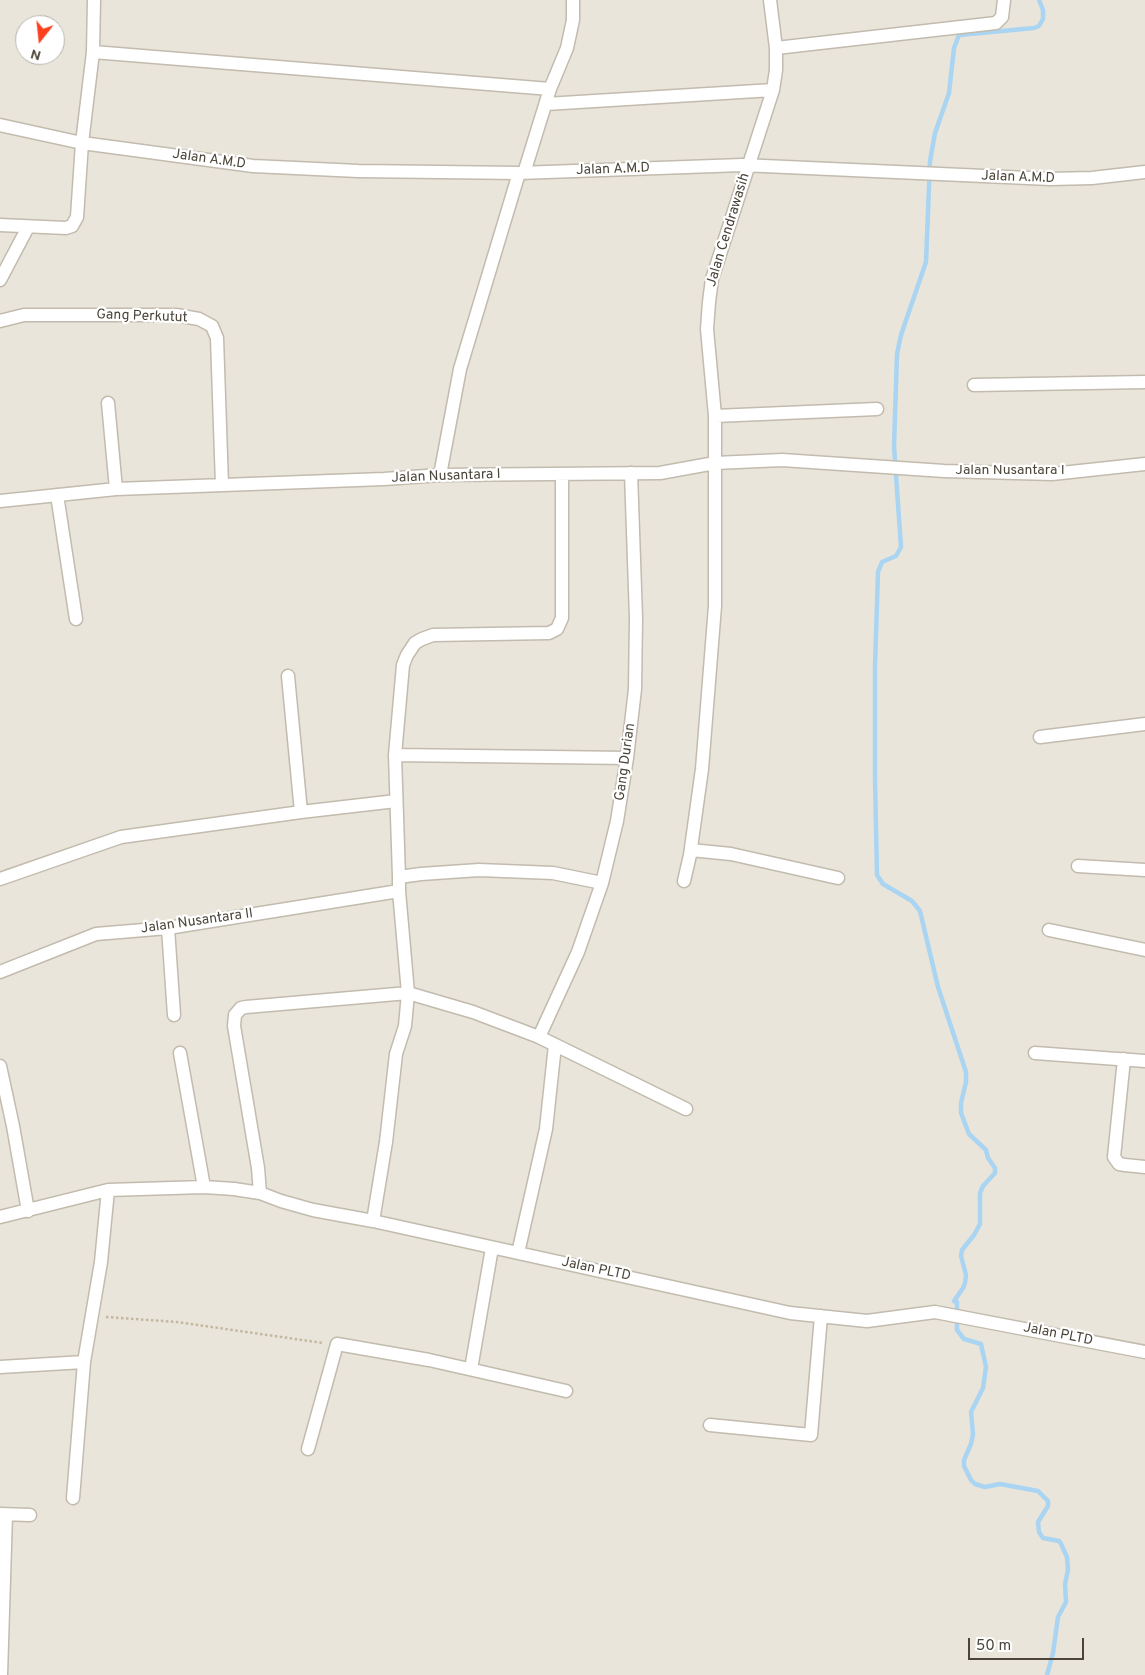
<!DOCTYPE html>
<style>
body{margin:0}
#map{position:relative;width:1145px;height:1675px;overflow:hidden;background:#f6f3ec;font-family:Overpass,sans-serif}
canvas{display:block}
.north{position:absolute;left:15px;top:15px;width:50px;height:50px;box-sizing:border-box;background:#fff;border:1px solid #b7b4b0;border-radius:50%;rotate:196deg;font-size:14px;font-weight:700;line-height:20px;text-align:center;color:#4b4439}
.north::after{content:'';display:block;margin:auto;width:18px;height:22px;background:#fc3f1d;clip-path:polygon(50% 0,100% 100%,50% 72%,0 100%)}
.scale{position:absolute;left:968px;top:1638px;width:116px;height:22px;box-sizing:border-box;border:2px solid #4b4439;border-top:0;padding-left:6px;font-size:15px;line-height:18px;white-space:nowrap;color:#4b4439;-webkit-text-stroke:4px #fff;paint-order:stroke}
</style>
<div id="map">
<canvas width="1145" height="1675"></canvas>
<div class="north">N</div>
<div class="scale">50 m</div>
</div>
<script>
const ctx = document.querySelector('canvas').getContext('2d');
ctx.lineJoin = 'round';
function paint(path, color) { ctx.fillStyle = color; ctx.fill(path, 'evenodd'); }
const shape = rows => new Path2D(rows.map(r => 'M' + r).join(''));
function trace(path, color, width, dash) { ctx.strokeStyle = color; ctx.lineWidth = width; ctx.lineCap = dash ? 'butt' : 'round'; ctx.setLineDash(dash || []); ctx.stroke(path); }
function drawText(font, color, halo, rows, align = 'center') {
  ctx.font = font + ' Overpass,sans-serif'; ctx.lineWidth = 4.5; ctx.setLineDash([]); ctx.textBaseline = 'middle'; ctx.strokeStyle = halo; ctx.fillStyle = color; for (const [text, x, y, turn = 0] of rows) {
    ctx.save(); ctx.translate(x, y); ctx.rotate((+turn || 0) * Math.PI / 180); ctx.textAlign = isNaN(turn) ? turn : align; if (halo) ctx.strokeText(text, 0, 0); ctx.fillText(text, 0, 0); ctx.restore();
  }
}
paint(shape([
 [0,0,1145,0,1145,1675,0,1675],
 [25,25,55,25,55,55,25,55]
]), '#eae5da');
trace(shape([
 [1039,0,1043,10,1043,19,1039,26,1034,28,959,35,954,48,949,93,935,133,930,161,926,262,901,335,897,354,894,446,901,547,896,556,882,562,878,572,875,666,875,778,877,875,883,884,912,901,920,911,938,987,966,1072,966,1082,961,1103,961,1113,969,1134,986,1150,988,1158,995,1168,995,1173,983,1186,980,1193,980,1224,974,1235,962,1250,961,1256,966,1275,965,1283,963,1288,954,1301,957,1302,957,1330,964,1339,981,1344,986,1367,983,1388,971,1412,973,1434,971,1444,964,1460,964,1466,971,1480,975,1484,985,1487,1000,1484,1038,1491,1048,1501,1048,1506,1038,1522,1039,1532,1043,1538,1059,1541,1061,1544,1067,1557,1068,1570,1065,1584,1066,1602,1058,1617,1053,1653,1047,1675]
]), '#a9d4f2', 4.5);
const street = shape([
 [776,48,996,23,1002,17,1004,0],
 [93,52,550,89],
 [546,104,773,90],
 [0,125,82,143,253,166,358,171,519,173,742,165,1050,179,1092,178,1145,172],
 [524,173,550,89,567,48,573,20,573,0],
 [0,225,66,228,72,226,77,217,82,143,93,52,94,0],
 [0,280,28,227],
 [0,321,24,315,176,315,199,319,212,326,217,338,222,485],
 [974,385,1145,382],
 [108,403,116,489],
 [715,416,877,409],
 [440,475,460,369,519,173],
 [57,495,76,619],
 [0,501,116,489,384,479,440,475,660,473,715,463,782,460,944,471,1052,474,1145,464],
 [288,676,301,812],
 [1040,737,1145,724],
 [395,755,627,758],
 [691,850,731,854,838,878],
 [1078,866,1145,870],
 [399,877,395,755,403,665,407,655,415,643,422,639,433,635,549,633,557,629,562,618,562,474],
 [0,879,121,837,301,812,396,801],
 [684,881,690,855,702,769,715,606,715,416,707,329,709,302,712,279,773,90,776,70,776,48,770,0],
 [168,928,174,1015],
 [1049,930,1145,950],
 [0,972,96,934,168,928,399,891],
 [539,1037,578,952,602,883,617,821,627,758,635,689,636,618,631,473],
 [180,1053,204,1187],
 [1035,1053,1145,1061],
 [1124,1059,1114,1157,1119,1164,1125,1165,1145,1167],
 [0,1066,13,1126,28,1211],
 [260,1193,258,1168,234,1026,235,1015,241,1008,246,1007,408,993,473,1012,539,1037,686,1109],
 [0,1217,108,1190,204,1187,234,1189,260,1193,281,1201,313,1210,373,1221,790,1313,867,1321,935,1312,1145,1352],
 [373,1221,386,1142,396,1054,405,1026,408,993,399,891,399,877,421,874,479,870,553,873,602,883],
 [518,1253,546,1129,555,1045],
 [0,1367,84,1362],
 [471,1369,492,1248],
 [710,1425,811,1435,821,1316],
 [308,1449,337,1344,429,1360,566,1391],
 [73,1498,84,1362,101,1262,108,1190],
 [0,1514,30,1515],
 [1,1675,6,1515]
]);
trace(street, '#c2bbae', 15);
trace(shape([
 [106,1317,177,1322,323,1343]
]), '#c4b79f', 2.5, [2.5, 2.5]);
trace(street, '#fff', 12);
drawText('14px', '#4b4439', '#fff', [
 ["Jalan A.M.D",209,160,8],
 ["Jalan A.M.D",613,170,-2],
 ["Jalan A.M.D",1018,178,2],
 ["Jalan Cendrawasih",729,230,-73],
 ["Gang Perkutut",142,317,2],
 ["Jalan Nusantara I",1010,471],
 ["Jalan Nusantara I",446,477,-2],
 ["Gang Durian",626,762,-82],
 ["Jalan Nusantara II",197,922,-8],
 ["Jalan PLTD",596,1270,12],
 ["Jalan PLTD",1058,1335,11]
]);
</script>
